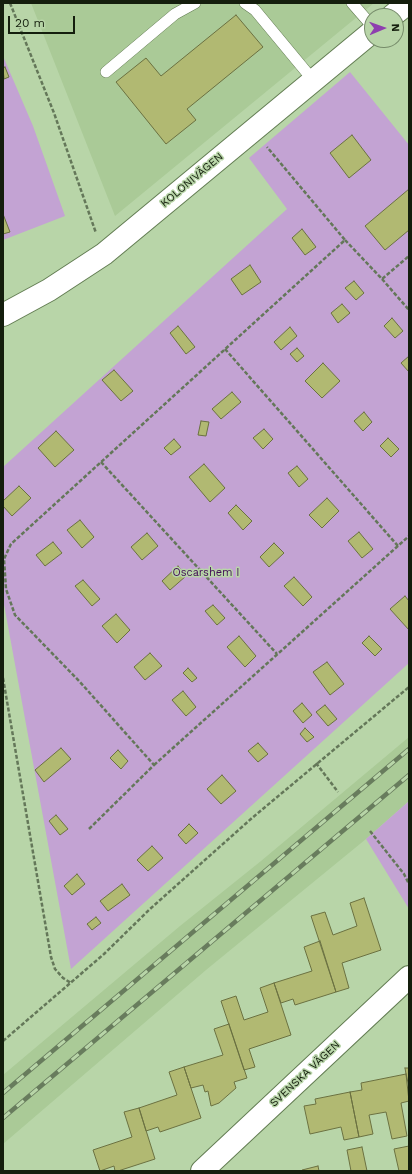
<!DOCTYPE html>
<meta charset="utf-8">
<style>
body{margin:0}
#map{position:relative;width:412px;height:1174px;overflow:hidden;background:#b8d5a8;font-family:"Work Sans",sans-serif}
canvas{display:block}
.frame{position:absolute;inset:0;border:4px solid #141e0d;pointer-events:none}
.north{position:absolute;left:364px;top:8px;width:40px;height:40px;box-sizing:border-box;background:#b8d5a8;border:1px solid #768c6a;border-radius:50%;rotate:88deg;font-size:11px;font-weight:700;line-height:16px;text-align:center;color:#141e0d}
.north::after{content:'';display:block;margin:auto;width:14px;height:18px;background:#8e3faf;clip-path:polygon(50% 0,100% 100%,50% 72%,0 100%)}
.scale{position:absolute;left:8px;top:16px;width:67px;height:18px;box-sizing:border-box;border:2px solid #141e0d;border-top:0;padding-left:5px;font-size:12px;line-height:14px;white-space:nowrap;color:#141e0d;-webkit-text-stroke:3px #b8d5a8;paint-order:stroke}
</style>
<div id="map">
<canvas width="412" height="1174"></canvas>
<div class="frame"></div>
<div class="north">N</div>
<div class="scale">20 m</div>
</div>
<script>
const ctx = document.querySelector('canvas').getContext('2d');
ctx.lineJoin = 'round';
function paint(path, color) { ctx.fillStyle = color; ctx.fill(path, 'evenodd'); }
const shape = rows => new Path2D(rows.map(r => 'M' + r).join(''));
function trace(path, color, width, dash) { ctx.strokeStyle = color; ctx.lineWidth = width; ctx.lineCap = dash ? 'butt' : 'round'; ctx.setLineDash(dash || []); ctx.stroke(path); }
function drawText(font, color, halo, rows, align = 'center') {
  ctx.font = font + ' "Work Sans",sans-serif'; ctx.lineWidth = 3; ctx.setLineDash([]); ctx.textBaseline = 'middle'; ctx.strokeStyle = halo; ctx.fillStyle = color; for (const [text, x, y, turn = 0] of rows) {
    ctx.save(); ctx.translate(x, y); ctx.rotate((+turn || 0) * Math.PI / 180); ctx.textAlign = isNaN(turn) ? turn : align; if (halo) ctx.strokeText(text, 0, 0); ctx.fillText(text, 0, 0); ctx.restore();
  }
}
paint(shape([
 [31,3,374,3,115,216],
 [409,737,409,801,366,839,206,970,3,1144,3,1075,180,926,261,861]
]), '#aaca97');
paint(shape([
 [3,56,33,126,65,216,3,240],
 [350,72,409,145,409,663,71,969,3,599,3,467,287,209,249,158],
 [409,801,409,909,366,839]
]), '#c3a3d3');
const building = shape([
 [236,15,263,47,187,109,196,120,166,144,116,82,146,58,161,76,236,15],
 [5,67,9,77,4,79,3,68,5,67],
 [352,135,371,160,349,178,330,153,352,135],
 [409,189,409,230,385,250,365,226,409,189],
 [3,214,10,232,3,234,3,214],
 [302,229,316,247,305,255,292,238,302,229],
 [250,265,261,282,242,295,231,279,250,265],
 [354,281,364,293,356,300,345,288,354,281],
 [342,304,350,313,338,323,331,313,342,304],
 [392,318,403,331,395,338,384,326,392,318],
 [178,326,195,347,186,354,170,333,178,326],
 [290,327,297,336,281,350,274,342,290,327],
 [297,348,304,356,297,362,290,354,297,348],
 [409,356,409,372,401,363,409,356],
 [323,363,340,381,322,398,305,381,323,363],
 [114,370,133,391,121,401,102,380,114,370],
 [232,392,241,402,221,419,212,409,232,392],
 [364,412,372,422,363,431,354,421,364,412],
 [201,421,209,422,206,436,198,435,201,421],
 [264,429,273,439,263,449,253,438,264,429],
 [56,431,74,450,55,467,38,448,56,431],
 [388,438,399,449,391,457,380,446,388,438],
 [174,439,181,447,171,455,164,448,174,439],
 [204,464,225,488,210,502,189,477,204,464],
 [297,466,308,479,299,487,288,473,297,466],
 [19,486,31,498,12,516,3,506,3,501,19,486],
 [327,498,339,511,322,528,309,515,327,498],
 [236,505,252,521,243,530,228,513,236,505],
 [80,520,94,537,82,548,67,530,80,520],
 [359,532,373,549,362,558,348,541,359,532],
 [147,533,158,546,142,560,131,547,147,533],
 [53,542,62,553,45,566,36,555,53,542],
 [274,543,284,553,269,567,260,557,274,543],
 [178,566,186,576,170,590,162,581,178,566],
 [294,577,312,597,303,606,284,586,294,577],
 [83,580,100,599,92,606,75,586,83,580],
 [405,596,409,601,409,630,390,609,405,596],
 [213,605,225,618,217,625,205,611,213,605],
 [116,614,130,630,117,643,102,626,116,614],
 [239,636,256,656,245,667,227,647,239,636],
 [369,636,382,649,375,656,362,643,369,636],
 [150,653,162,666,145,680,134,667,150,653],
 [327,662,344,684,330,695,313,672,327,662],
 [188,668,197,678,192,682,183,673,188,668],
 [183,691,196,707,186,716,172,700,183,691],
 [302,703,312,715,303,723,293,711,302,703],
 [325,705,337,719,328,726,316,712,325,705],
 [305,728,314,737,307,742,300,734,305,728],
 [258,743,268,754,258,762,248,751,258,743],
 [61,748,71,759,44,782,35,770,61,748],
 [118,750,128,761,121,769,110,758,118,750],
 [222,775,236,791,221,804,207,789,222,775],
 [56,815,68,829,60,835,49,821,56,815],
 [189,824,198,833,186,844,178,835,189,824],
 [152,846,163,858,148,871,137,860,152,846],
 [77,874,85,884,72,895,64,886,77,874],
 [122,884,130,895,108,911,100,901,122,884],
 [364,898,381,950,342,963,349,988,336,992,311,916,325,912,333,935,357,926,350,903,364,898],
 [96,917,101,923,92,930,87,924,96,917],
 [320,941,336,992,295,1005,293,999,281,1003,274,983,312,971,304,947,320,941],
 [274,983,291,1035,249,1049,255,1067,244,1070,221,1001,236,996,244,1020,268,1012,260,988,274,983],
 [229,1024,247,1078,234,1082,236,1088,219,1103,211,1106,208,1091,205,1092,203,1085,191,1088,184,1067,223,1055,214,1029,229,1024],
 [184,1067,201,1118,160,1132,158,1127,146,1131,139,1108,177,1095,169,1072,184,1067],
 [405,1068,409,1068,409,1087,406,1074,405,1068],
 [406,1074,409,1101,401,1103,407,1136,392,1139,386,1112,369,1115,373,1134,359,1137,350,1092,362,1090,361,1083,406,1074],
 [350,1092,359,1137,344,1140,341,1127,310,1134,304,1106,316,1104,315,1099,350,1092],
 [139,1108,155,1159,118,1171,115,1171,114,1166,100,1171,93,1150,132,1137,124,1112,139,1108],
 [409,1146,409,1171,399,1171,394,1149,409,1146],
 [362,1147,367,1171,351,1171,347,1150,362,1147],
 [318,1166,319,1171,303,1171,302,1170,318,1166]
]);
paint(building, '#b1b972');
trace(building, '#6b7141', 1);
const service = shape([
 [245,3,255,10,313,80],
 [352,3,372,26],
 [106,72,175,14,195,3]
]);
const minor = shape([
 [392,16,408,3],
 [3,315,49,290,104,254,372,32],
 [202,1171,409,977]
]);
trace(service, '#637d53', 12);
trace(minor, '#637d53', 24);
trace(shape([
 [10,3,54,113,96,233],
 [345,240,382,279,409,256],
 [382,279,409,310],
 [225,349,398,546],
 [101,462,277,654],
 [3,678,51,957,55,969,63,978,71,983],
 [316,763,338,792],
 [154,765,409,536],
 [89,829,154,765,80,682,15,615,6,589,4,559,11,544,345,240,267,147],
 [370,831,404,874,409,884],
 [3,1041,104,954,150,909,252,818,409,687]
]), '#647759', 2.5, [4, 2]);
trace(service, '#fff', 11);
trace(minor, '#fff', 22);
const rail = shape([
 [3,1093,409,749],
 [3,1118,409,775]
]);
trace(rail, '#687c5d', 4.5);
trace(rail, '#b8d5a8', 3, [9]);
drawText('11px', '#141e0d', '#b8d5a8', [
 ["KOLONIVÄGEN",192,180,-40],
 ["SVENSKA VÄGEN",305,1074,-43]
]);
drawText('11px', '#420d56', '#b8d5a8', [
 ["Oscarshem I",206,573]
]);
</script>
